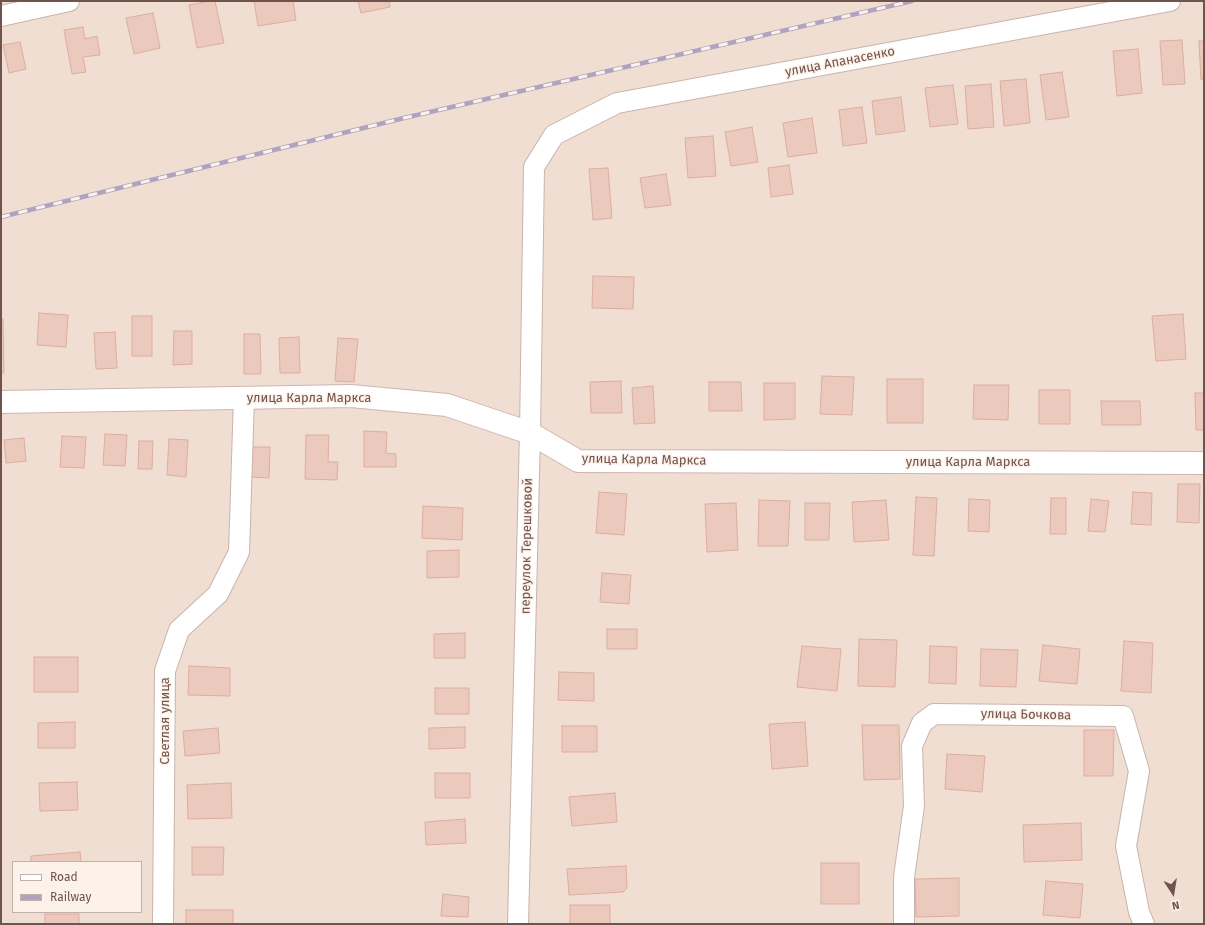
<!DOCTYPE html>
<meta charset="utf-8">
<style>
body{margin:0}
#map{position:relative;width:1205px;height:925px;overflow:hidden;background:#faeee3;font-family:"Fira Sans",sans-serif}
canvas{display:block}
.frame{position:absolute;inset:0;border:2px solid #6f534c;pointer-events:none}
.legend{position:absolute;left:12px;top:861px;width:130px;height:52px;box-sizing:border-box;background:#fdf2e9;border:1px solid #c4b2aa;margin:0;padding:5px 7px;list-style:none;font-size:12px;color:#6f534c}
.legend li{display:flex;align-items:center;gap:8px;height:20px}
.legend b{width:20px;border:1px solid #c4b2aa}
.north{position:absolute;left:1153px;top:873px;width:40px;height:40px;-webkit-text-stroke:3px #fdf2e9;paint-order:stroke;rotate:168deg;font-size:11px;font-weight:700;line-height:16px;text-align:center;color:#6f534c}
.north::after{content:'';display:block;margin:auto;width:14px;height:18px;background:#6f534c;clip-path:polygon(50% 0,100% 100%,50% 72%,0 100%)}
</style>
<div id="map">
<canvas width="1205" height="925"></canvas>
<div class="frame"></div>
<ul class="legend">
<li><b style="height:5px;background:#fff"></b>Road</li>
<li><b style="height:5px;background:#afa3c1"></b>Railway</li>
</ul>
<div class="north">N</div>
</div>
<script>
const ctx = document.querySelector('canvas').getContext('2d');
ctx.lineJoin = 'round';
function paint(path, color) { ctx.fillStyle = color; ctx.fill(path, 'evenodd'); }
const shape = rows => new Path2D(rows.map(r => 'M' + r).join(''));
function trace(path, color, width, dash) { ctx.strokeStyle = color; ctx.lineWidth = width; ctx.lineCap = dash ? 'butt' : 'round'; ctx.setLineDash(dash || []); ctx.stroke(path); }
function drawText(font, color, halo, rows, align = 'center') {
  ctx.font = font + ' "Fira Sans",sans-serif'; ctx.lineWidth = 3; ctx.setLineDash([]); ctx.textBaseline = 'middle'; ctx.strokeStyle = halo; ctx.fillStyle = color; for (const [text, x, y, turn = 0] of rows) {
    ctx.save(); ctx.translate(x, y); ctx.rotate((+turn || 0) * Math.PI / 180); ctx.textAlign = isNaN(turn) ? turn : align; if (halo) ctx.strokeText(text, 0, 0); ctx.fillText(text, 0, 0); ctx.restore();
  }
}
paint(shape([
 [1,1,1204,1,1204,924,1,924],
 [13,862,141,862,141,912,13,912]
]), '#f0ded2');
const building = shape([
 [210,1,215,1,224,43,197,48,189,5,210,1],
 [254,1,293,1,296,20,258,26,254,1],
 [358,1,389,1,390,7,361,13,358,1],
 [153,13,160,48,134,54,126,18,153,13],
 [83,27,85,39,97,36,100,55,83,57,86,72,72,74,64,30,83,27],
 [1182,40,1185,84,1163,85,1160,41,1182,40],
 [1199,41,1204,41,1204,79,1201,80,1199,41],
 [20,42,26,69,9,73,3,45,20,42],
 [1138,49,1142,93,1117,96,1113,51,1138,49],
 [1062,72,1069,117,1046,120,1040,75,1062,72],
 [1026,79,1030,123,1004,126,1000,81,1026,79],
 [991,84,994,127,968,129,965,86,991,84],
 [953,85,958,124,930,127,925,88,953,85],
 [901,97,905,131,876,135,872,101,901,97],
 [862,107,867,143,843,146,839,110,862,107],
 [812,118,817,153,788,157,783,123,812,118],
 [752,127,758,162,731,166,725,132,752,127],
 [713,136,716,176,688,178,685,138,713,136],
 [789,165,793,194,771,197,768,168,789,165],
 [608,168,612,218,593,220,589,169,608,168],
 [666,174,671,205,645,208,640,178,666,174],
 [593,276,634,277,633,309,592,308,593,276],
 [39,313,68,315,66,347,37,345,39,313],
 [1183,314,1186,359,1156,361,1152,316,1183,314],
 [132,316,152,316,152,356,132,356,132,316],
 [1,319,3,319,4,373,1,373,1,319],
 [174,331,192,331,192,364,173,365,174,331],
 [115,332,117,368,96,369,94,333,115,332],
 [244,334,260,334,261,374,244,374,244,334],
 [299,337,300,373,280,373,279,338,299,337],
 [338,338,358,339,354,382,335,381,338,338],
 [822,376,854,377,852,415,820,414,822,376],
 [887,379,923,379,923,423,887,423,887,379],
 [621,381,622,413,591,413,590,382,621,381],
 [709,382,741,382,742,411,709,411,709,382],
 [764,383,795,383,795,419,764,420,764,383],
 [974,385,1009,385,1008,420,973,419,974,385],
 [653,386,655,423,634,424,632,388,653,386],
 [1039,390,1070,390,1070,424,1039,424,1039,390],
 [1195,393,1204,393,1204,430,1196,430,1195,393],
 [1101,401,1140,401,1141,425,1102,425,1101,401],
 [364,431,387,432,386,453,396,454,396,467,364,467,364,431],
 [105,434,127,435,125,466,103,465,105,434],
 [306,435,329,435,328,462,338,462,337,480,305,479,306,435],
 [62,436,86,437,84,468,60,467,62,436],
 [24,438,26,461,6,463,4,440,24,438],
 [169,439,188,440,186,477,167,475,169,439],
 [139,441,153,441,152,469,138,469,139,441],
 [250,447,270,447,269,478,249,477,250,447],
 [1178,484,1200,484,1199,523,1177,522,1178,484],
 [599,492,627,494,624,535,596,533,599,492],
 [1133,492,1152,493,1151,525,1131,524,1133,492],
 [916,497,937,498,934,556,913,555,916,497],
 [1051,498,1066,498,1066,534,1050,534,1051,498],
 [969,499,990,500,989,532,968,531,969,499],
 [1091,499,1109,501,1105,532,1088,531,1091,499],
 [759,500,790,501,788,546,758,546,759,500],
 [886,500,889,540,854,542,852,502,886,500],
 [736,503,738,550,707,552,705,504,736,503],
 [805,503,830,503,829,540,805,540,805,503],
 [423,506,463,508,462,540,422,538,423,506],
 [459,550,459,577,427,578,427,551,459,550],
 [602,573,631,575,629,604,600,602,602,573],
 [607,629,637,629,637,649,607,649,607,629],
 [465,633,465,658,434,658,434,634,465,633],
 [859,639,897,640,895,687,858,686,859,639],
 [1124,641,1153,643,1151,693,1121,691,1124,641],
 [1043,645,1080,649,1077,684,1039,681,1043,645],
 [802,646,841,649,837,691,797,687,802,646],
 [930,646,957,647,956,684,929,683,930,646],
 [981,649,1018,650,1016,687,980,686,981,649],
 [34,657,78,657,78,692,34,692,34,657],
 [189,666,230,668,230,696,188,695,189,666],
 [559,672,594,673,594,701,558,700,559,672],
 [435,688,469,688,469,714,435,714,435,688],
 [75,722,75,748,38,748,38,723,75,722],
 [805,722,808,766,772,769,769,724,805,722],
 [862,725,899,725,900,779,864,780,862,725],
 [562,726,597,726,597,752,562,752,562,726],
 [465,727,465,748,429,749,429,728,465,727],
 [218,728,220,753,185,756,183,731,218,728],
 [1084,730,1114,730,1113,776,1084,776,1084,730],
 [947,754,985,756,982,792,945,789,947,754],
 [435,773,470,773,470,798,435,798,435,773],
 [77,782,78,810,40,811,39,783,77,782],
 [231,783,232,818,188,819,187,785,231,783],
 [615,793,617,822,572,826,569,797,615,793],
 [465,819,466,843,426,845,425,822,465,819],
 [1081,823,1082,860,1024,862,1023,825,1081,823],
 [192,847,224,847,223,875,192,875,192,847],
 [80,852,81,862,31,862,31,856,80,852],
 [821,863,859,863,859,904,821,904,821,863],
 [626,866,627,888,623,892,569,895,567,869,626,866],
 [959,878,959,916,916,917,915,879,959,878],
 [1046,881,1083,884,1080,918,1043,915,1046,881],
 [443,894,469,897,468,917,441,916,443,894],
 [570,905,610,905,610,924,570,924,570,905],
 [186,910,233,910,233,924,186,924,186,910],
 [45,914,79,914,79,924,45,924,45,914]
]);
paint(building, '#ecc9bd');
trace(building, '#ddae9f', 1);
const street = shape([
 [1,16,69,1],
 [163,924,165,671,179,630,218,594,239,552,244,398],
 [518,924,530,433,534,167,554,135,617,103,1170,1],
 [904,924,904,877,914,806,912,746,922,723,934,714,1123,716,1139,771,1126,846,1139,912,1144,924]
]);
const secondary = shape([
 [1,402,351,396,447,405,530,433,578,461,1204,463]
]);
trace(street, '#c9b4ab', 22);
trace(secondary, '#ceb6ab', 24);
trace(street, '#fff', 20);
trace(secondary, '#fff', 22);
const rail = shape([
 [1,217,404,118,912,1]
]);
trace(rail, '#afa3c1', 4.5);
trace(rail, '#fdf2e9', 3, [9]);
drawText('13px', '#6f534c', '#fdf2e9', [
 ["улица Апанасенко",840,62,-11],
 ["улица Карла Маркса",309,398],
 ["улица Карла Маркса",644,460,1],
 ["улица Карла Маркса",968,462],
 ["переулок Терешковой",527,546,-89],
 ["улица Бочкова",1026,715,1],
 ["Светлая улица",165,721,-90]
]);
</script>
